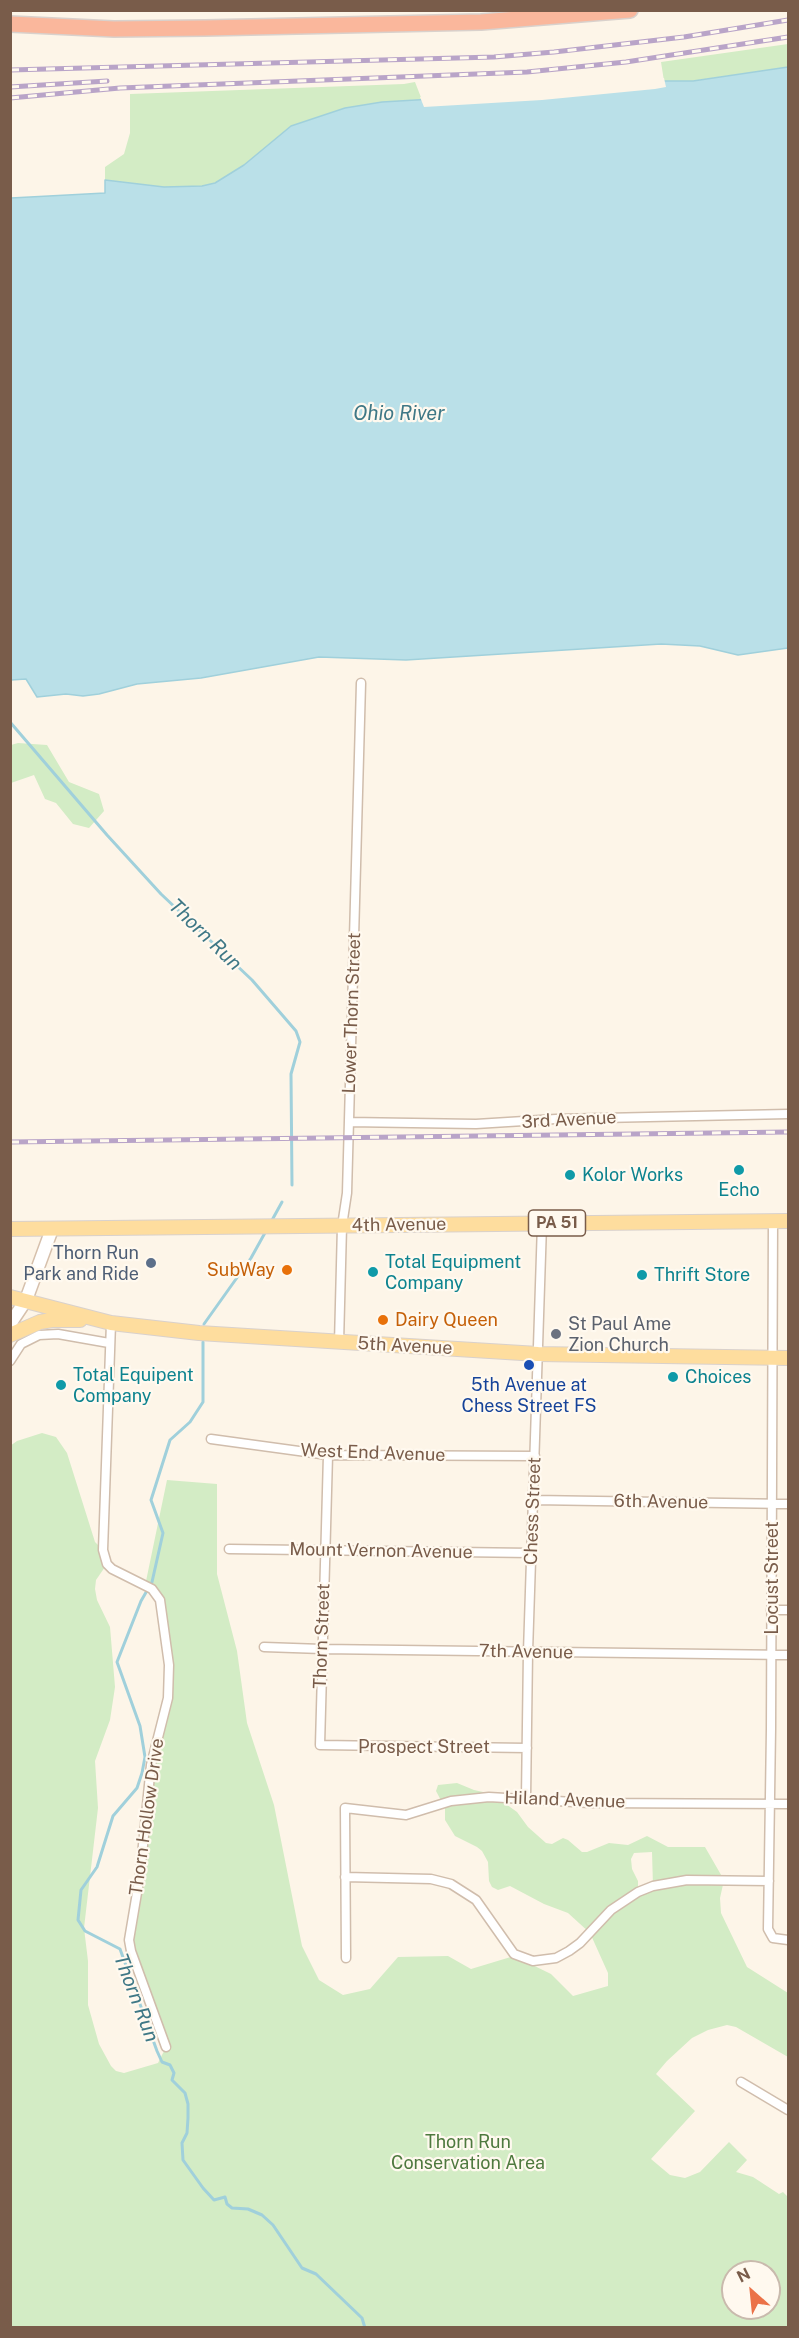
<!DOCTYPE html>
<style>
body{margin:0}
#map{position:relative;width:799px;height:2338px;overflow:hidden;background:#fdf5e8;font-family:"Public Sans",sans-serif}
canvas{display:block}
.frame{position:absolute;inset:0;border:12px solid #795c4a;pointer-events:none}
.north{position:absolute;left:721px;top:2260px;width:60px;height:60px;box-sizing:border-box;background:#fff9ef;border:2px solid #c9baad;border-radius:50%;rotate:333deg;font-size:16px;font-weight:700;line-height:24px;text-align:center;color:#795c4a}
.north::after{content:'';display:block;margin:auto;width:21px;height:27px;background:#eb7248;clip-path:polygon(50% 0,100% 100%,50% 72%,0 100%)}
</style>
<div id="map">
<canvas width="799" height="2338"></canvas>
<div class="frame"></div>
<div class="north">N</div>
</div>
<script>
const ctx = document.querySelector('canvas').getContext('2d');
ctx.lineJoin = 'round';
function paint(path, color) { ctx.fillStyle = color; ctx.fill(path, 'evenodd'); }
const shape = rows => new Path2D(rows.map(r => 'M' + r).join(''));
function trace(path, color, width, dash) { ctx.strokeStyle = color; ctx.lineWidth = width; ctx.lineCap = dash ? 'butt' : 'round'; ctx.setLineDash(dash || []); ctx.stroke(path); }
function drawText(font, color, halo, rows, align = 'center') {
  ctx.font = font + ' "Public Sans",sans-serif'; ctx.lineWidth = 4.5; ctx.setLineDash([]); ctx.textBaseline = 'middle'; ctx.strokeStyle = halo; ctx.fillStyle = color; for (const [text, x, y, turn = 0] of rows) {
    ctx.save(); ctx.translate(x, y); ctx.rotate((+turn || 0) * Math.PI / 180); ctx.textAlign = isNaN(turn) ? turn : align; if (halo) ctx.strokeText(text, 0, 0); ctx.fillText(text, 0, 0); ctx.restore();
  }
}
paint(shape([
 [788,44,788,67,692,81,664,81,661,62],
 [415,82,422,100,399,101,272,175,202,186,164,187,105,180,105,167,124,154,130,133,130,94,404,84],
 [18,743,47,745,69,782,99,794,104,811,89,828,73,824,56,803,45,799,34,775,11,783,11,745],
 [42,1433,56,1437,67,1453,95,1542,103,1550,107,1564,96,1580,95,1589,97,1600,110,1627,115,1687,110,1720,95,1761,98,1808,84,1928,88,1961,88,2005,99,2044,111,2066,116,2071,124,2073,158,2063,166,2047,131,1951,151,1765,168,1698,163,1609,145,1586,167,1480,217,1484,217,1574,237,1651,247,1723,274,1805,302,1946,319,1980,343,1995,370,1989,398,1957,448,1956,471,1969,514,1956,551,1974,573,1996,608,1986,608,1973,590,1933,568,1913,544,1904,510,1886,498,1890,492,1887,489,1881,488,1862,482,1851,477,1847,455,1836,445,1820,445,1808,436,1791,438,1785,457,1783,474,1790,492,1794,517,1812,528,1827,546,1843,552,1844,563,1838,568,1840,582,1852,587,1852,609,1843,628,1845,647,1836,668,1847,705,1847,724,1880,720,1898,721,1913,747,1967,788,1993,788,2057,736,2027,727,2025,708,2030,692,2038,667,2061,656,2074,695,2111,651,2159,670,2175,685,2178,700,2172,729,2142,747,2160,736,2172,753,2177,779,2194,783,2192,788,2197,788,2327,11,2327,10,1446,17,1441],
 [652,1852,653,1886,638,1892,638,1881,632,1869,631,1859,634,1853],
 [733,2272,769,2272,769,2308,733,2308]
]), '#d3ecc5');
const water = shape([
 [788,67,788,648,738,655,700,646,661,644,406,660,319,657,201,678,137,684,99,694,83,696,66,694,37,697,26,679,11,680,11,198,105,193,105,180,164,187,202,186,215,183,244,165,291,126,345,108,382,102,585,90,664,81,693,81,788,67]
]);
paint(water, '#bae0e8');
trace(water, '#a0d0db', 1.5);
paint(shape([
 [664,78,666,87,655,89,542,100,424,107,420,97,584,87]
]), '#fdf5e8');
trace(shape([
 [10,722,107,835,161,894,252,980,296,1031,300,1042,291,1074,292,1185],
 [271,1222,282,1202],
 [204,1324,251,1258,266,1231],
 [203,1342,203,1402,190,1422,170,1440,151,1500,163,1533,152,1582,141,1601,117,1662,140,1726,145,1757,142,1773,137,1788,113,1816,97,1867,81,1890,78,1920,85,1931,120,1949,157,2051,162,2062,170,2065,174,2073,172,2080,185,2093,188,2104,188,2118,187,2133,182,2143,183,2160,203,2188,214,2200,225,2197,227,2204,232,2208,248,2209,262,2215,273,2225,302,2268,316,2274,362,2318,365,2328]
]), '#a0d0db', 3);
const street = shape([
 [349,1122,476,1124,556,1119,788,1114],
 [773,1221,771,1729,768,1929,773,1938,788,1940],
 [111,1323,103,1550,107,1564,112,1569,152,1589,160,1600,169,1665,168,1698,151,1765,140,1875,129,1940,131,1951,166,2047],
 [339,1343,342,1226,347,1193,361,683],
 [10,1361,21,1344,39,1335,58,1334,109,1343],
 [211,1439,328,1455,535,1456],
 [328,1455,320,1745,527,1748],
 [534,1500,788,1504],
 [229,1549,532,1553],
 [771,1610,788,1610],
 [264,1647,322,1649,788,1655],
 [526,1798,528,1652,542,1224],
 [345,1877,431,1879,451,1884,476,1900,514,1954,533,1961,556,1958,569,1951,580,1943,611,1910,638,1892,653,1886,687,1880,769,1881],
 [346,1958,345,1808,406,1815,451,1801,489,1797,590,1803,788,1804],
 [741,2082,788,2110]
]);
const secondary = shape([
 [10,1324,26,1300,52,1229]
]);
const primary = shape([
 [10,1229,788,1221],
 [10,1297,111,1323,199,1333,538,1354,788,1358],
 [10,1335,40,1322,52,1320,80,1320]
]);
const highway = shape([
 [10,24,114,29,205,28,481,22,630,10]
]);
trace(street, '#d0bdac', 11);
trace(secondary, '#d6c0ac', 15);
trace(primary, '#d9d1cc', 16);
trace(highway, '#d9d1cc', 18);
trace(street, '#fff', 8);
trace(secondary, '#fff', 12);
trace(primary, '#fedd9e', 14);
trace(highway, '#fab79c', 15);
const rail = shape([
 [10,70,494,57,554,52,684,37,788,20],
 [10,87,107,81],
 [10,98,120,88,527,72,626,62,788,37],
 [10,1142,788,1132]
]);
trace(rail, '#b9a4c8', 5);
trace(rail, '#fff9ef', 3, [9]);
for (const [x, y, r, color] of [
 [739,1170,6,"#0f9aa8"],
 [570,1175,6,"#0f9aa8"],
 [151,1263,6,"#5c6f8a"],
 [287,1270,6,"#e8710a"],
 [373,1272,6,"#0f9aa8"],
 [642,1275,6,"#0f9aa8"],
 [383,1320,6,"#e8710a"],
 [556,1334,6,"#6b7280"],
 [529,1365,6,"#1a4fb4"],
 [673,1377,6,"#0f9aa8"],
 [61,1385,6,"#0f9aa8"]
]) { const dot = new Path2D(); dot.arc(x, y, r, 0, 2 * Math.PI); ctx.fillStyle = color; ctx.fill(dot); trace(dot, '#fff9ef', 2); }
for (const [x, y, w] of [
 [557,1223,57]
]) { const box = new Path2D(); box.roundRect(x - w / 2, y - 13, w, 26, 4.5); ctx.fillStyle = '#fff9ef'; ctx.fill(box); trace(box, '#795c4a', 1.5); }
drawText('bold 16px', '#795c4a', null, [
 ["PA 51",557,1223]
]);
drawText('18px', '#795c4a', '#fff9ef', [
 ["Lower Thorn Street",352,1013,-88],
 ["3rd Avenue",569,1120,-3],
 ["4th Avenue",399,1225,-1],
 ["5th Avenue",405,1346,3],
 ["West End Avenue",373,1453,2],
 ["6th Avenue",661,1502,1],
 ["Chess Street",533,1511,-88],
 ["Mount Vernon Avenue",381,1551,1],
 ["Locust Street",772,1578,-90],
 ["Thorn Street",322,1636,-88],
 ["7th Avenue",526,1652,1],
 ["Prospect Street",424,1747],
 ["Hiland Avenue",565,1800,2],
 ["Thorn Hollow Drive",147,1817,-82]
]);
drawText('18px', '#0d838f', '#fff9ef', [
 ["Kolor Works",582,1175],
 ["Echo",739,1190,"center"],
 ["Total Equipment",385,1262],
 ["Company",385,1283],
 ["Thrift Store",654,1275],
 ["Total Equipent",73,1375],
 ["Company",73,1396],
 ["Choices",685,1377]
], 'left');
drawText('18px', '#4e5e75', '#fff9ef', [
 ["Thorn Run",139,1253],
 ["Park and Ride",139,1274]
], 'right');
drawText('18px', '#c56008', '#fff9ef', [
 ["SubWay",275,1270],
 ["Dairy Queen",395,1320,"left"]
], 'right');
drawText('18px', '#5b616d', '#fff9ef', [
 ["St Paul Ame",568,1324],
 ["Zion Church",568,1345]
], 'left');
drawText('18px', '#164399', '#fff9ef', [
 ["5th Avenue at",529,1385],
 ["Chess Street FS",529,1406]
]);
drawText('18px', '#4e793e', '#fff9ef', [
 ["Thorn Run",468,2142],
 ["Conservation Area",468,2163]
]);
drawText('italic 20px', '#3f7886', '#fff9ef', [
 ["Ohio River",399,414],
 ["Thorn Run",205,935,44],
 ["Thorn Run",136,1998,69]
]);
</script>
